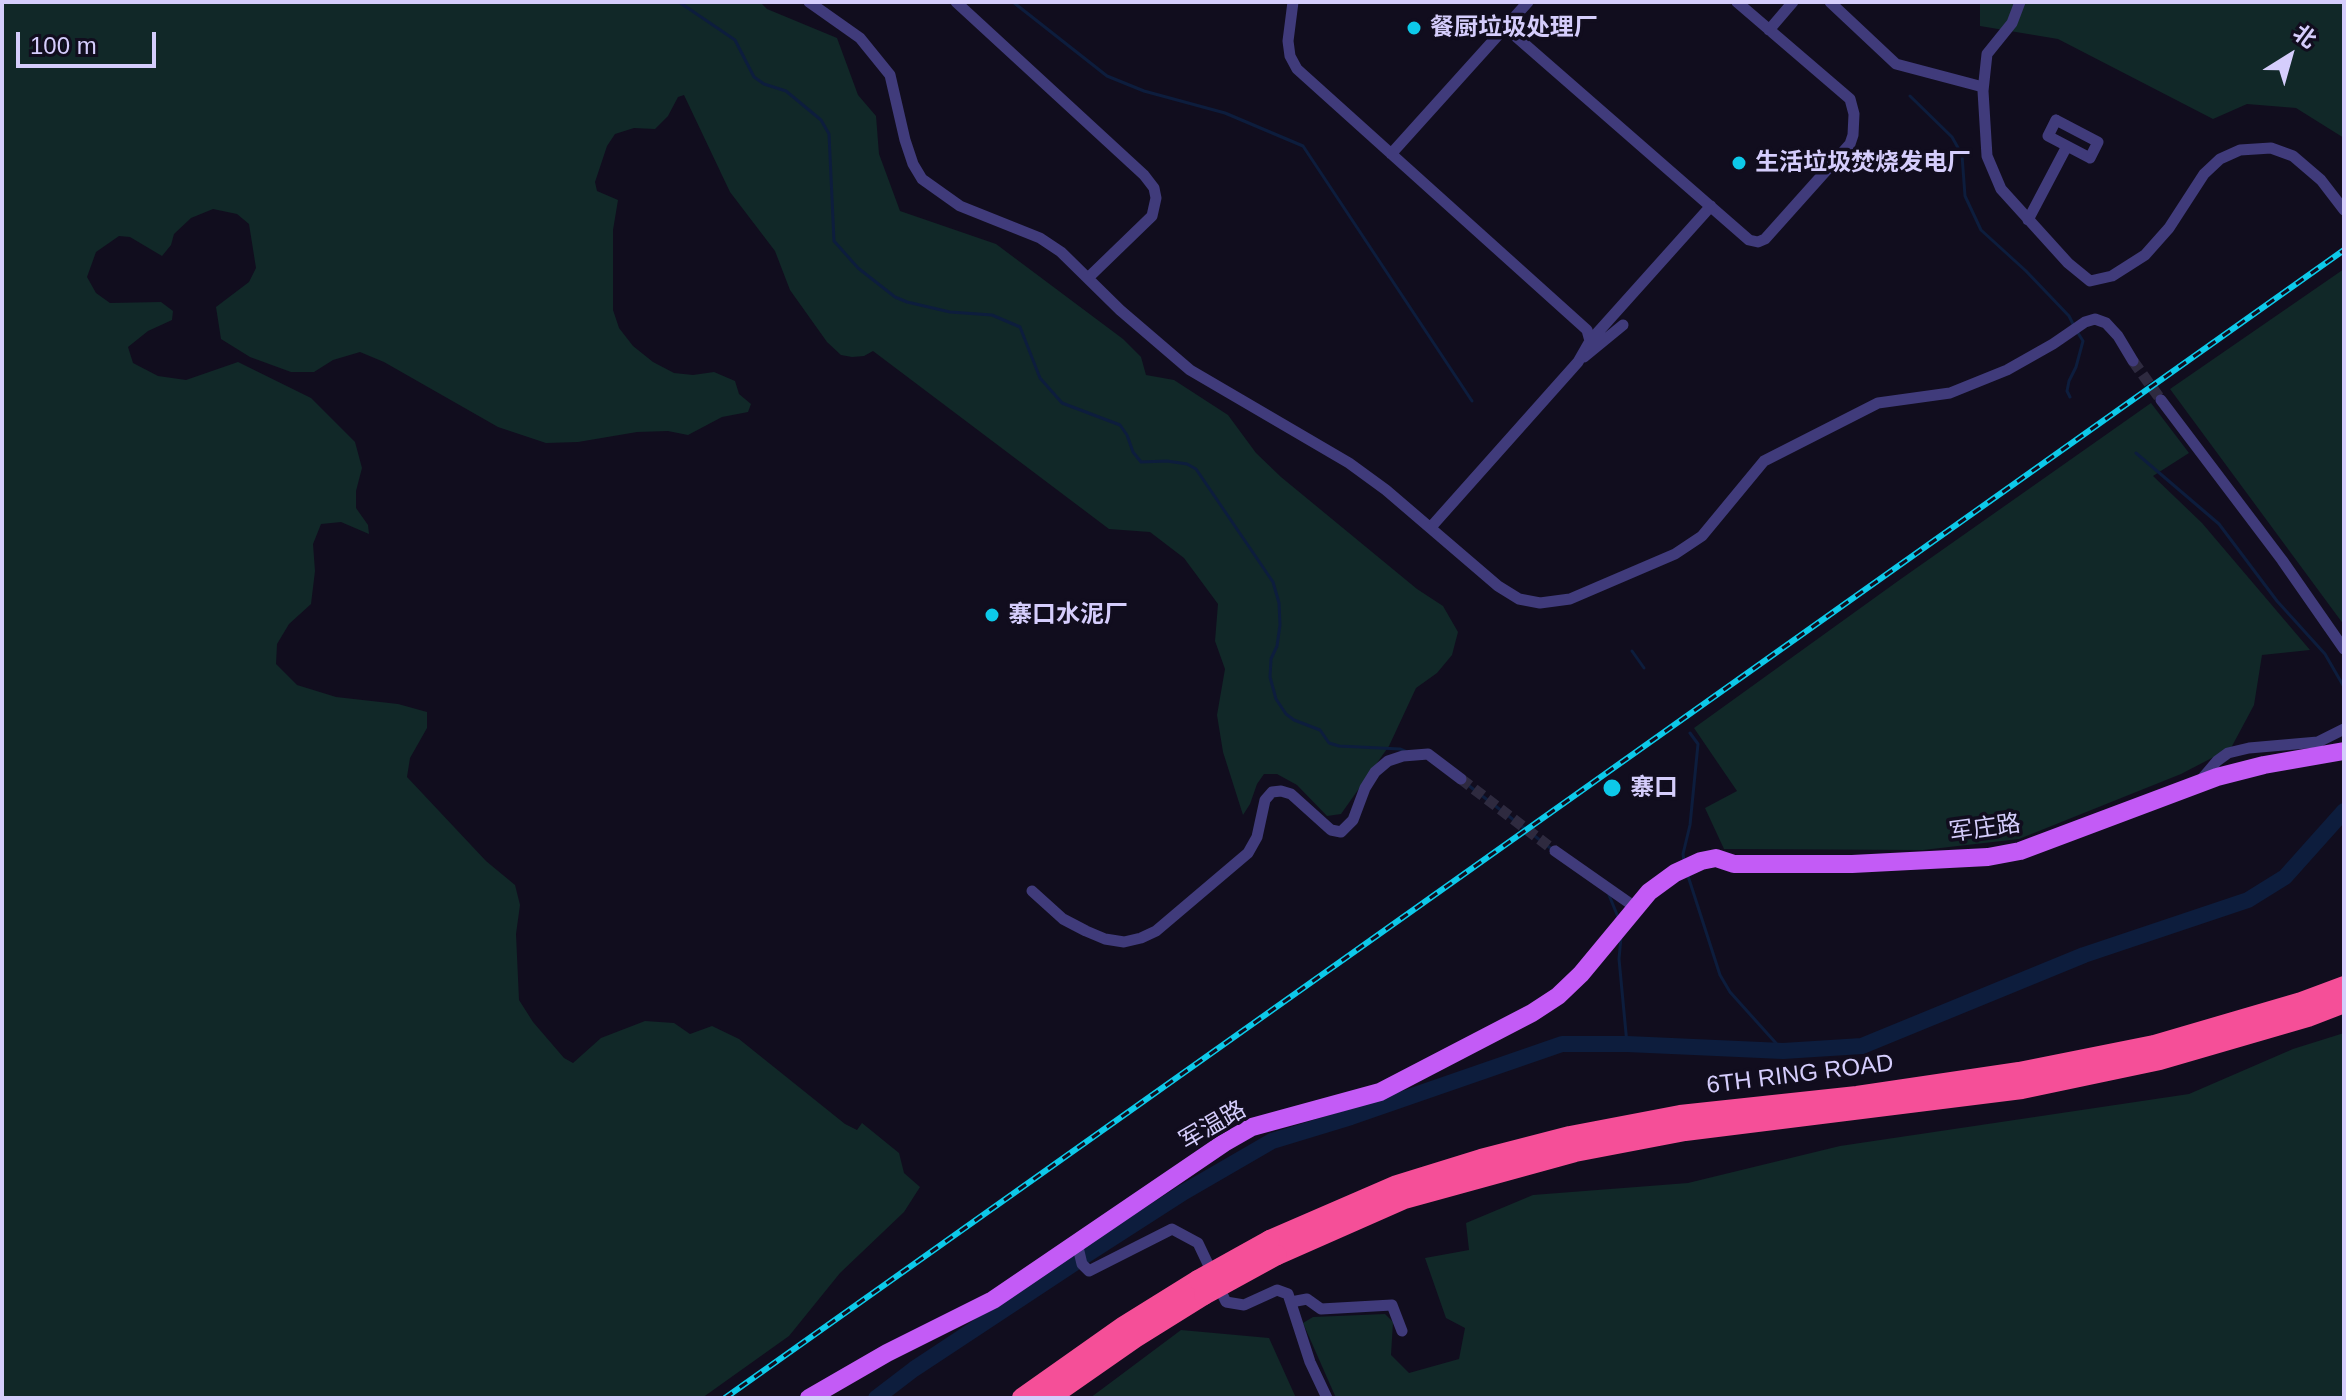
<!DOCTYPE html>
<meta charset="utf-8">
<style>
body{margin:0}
#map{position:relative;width:2346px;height:1400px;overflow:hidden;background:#110d1e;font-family:Helvetica,"Noto Sans SC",sans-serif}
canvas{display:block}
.frame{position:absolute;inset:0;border:4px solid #d5cdfc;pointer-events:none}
.north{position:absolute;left:2250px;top:16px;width:80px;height:80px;-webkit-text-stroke:6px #110d1e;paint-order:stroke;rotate:37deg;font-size:22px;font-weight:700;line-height:32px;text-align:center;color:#d5cdfc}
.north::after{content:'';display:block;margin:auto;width:28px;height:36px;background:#d5cdfc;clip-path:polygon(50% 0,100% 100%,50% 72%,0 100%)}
.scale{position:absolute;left:16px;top:32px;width:140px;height:36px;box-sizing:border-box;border:4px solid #d5cdfc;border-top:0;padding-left:10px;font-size:24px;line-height:28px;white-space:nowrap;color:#d5cdfc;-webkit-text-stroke:6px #110d1e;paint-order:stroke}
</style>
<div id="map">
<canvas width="2346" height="1400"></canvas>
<div class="frame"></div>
<div class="north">北</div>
<div class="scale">100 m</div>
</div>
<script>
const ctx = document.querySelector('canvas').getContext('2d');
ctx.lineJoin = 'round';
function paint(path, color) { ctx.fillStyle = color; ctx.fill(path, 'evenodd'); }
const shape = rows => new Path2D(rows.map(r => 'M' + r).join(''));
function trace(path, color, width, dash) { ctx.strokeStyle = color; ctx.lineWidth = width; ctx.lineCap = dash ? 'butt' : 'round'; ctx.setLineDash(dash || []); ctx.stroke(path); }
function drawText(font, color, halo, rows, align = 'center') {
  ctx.font = font + ' Helvetica,"Noto Sans SC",sans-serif'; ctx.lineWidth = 7; ctx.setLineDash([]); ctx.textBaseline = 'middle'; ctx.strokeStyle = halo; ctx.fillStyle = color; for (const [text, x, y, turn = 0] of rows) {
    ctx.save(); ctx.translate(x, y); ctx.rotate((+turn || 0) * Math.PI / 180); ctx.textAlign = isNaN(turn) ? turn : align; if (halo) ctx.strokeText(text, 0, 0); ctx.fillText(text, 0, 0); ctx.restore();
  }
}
paint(shape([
 [2,2,760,2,767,9,837,38,858,95,876,116,879,154,900,211,996,244,1123,339,1141,357,1146,375,1174,380,1228,415,1256,453,1281,477,1417,589,1443,606,1458,632,1452,655,1437,673,1416,688,1389,746,1341,814,1327,816,1297,785,1277,774,1264,774,1257,784,1250,804,1243,815,1223,752,1217,715,1225,669,1215,641,1218,604,1184,558,1150,532,1109,529,873,351,864,356,852,357,841,355,827,342,790,290,775,251,730,192,684,95,678,97,668,116,655,129,634,128,615,134,607,146,595,182,597,191,618,200,613,230,613,310,619,328,633,346,653,362,674,373,693,375,714,372,735,381,739,394,751,404,748,412,722,417,688,435,668,431,637,432,578,442,546,443,498,427,384,362,360,352,333,360,314,372,291,372,250,357,221,339,216,307,249,282,256,268,249,224,237,214,213,209,191,218,174,234,171,245,162,256,130,237,119,236,96,252,87,277,96,293,110,303,161,302,173,311,172,320,148,331,128,347,133,363,158,376,186,380,238,362,311,398,355,442,362,468,356,491,356,508,368,525,369,534,341,522,321,524,313,544,315,571,311,604,289,624,277,644,276,664,297,685,336,697,398,704,427,712,427,728,410,758,407,777,486,861,515,885,520,905,516,934,519,1000,533,1022,564,1058,573,1063,601,1038,645,1021,674,1023,690,1034,712,1026,739,1039,845,1124,857,1130,862,1123,899,1153,904,1173,920,1187,904,1212,840,1273,789,1336,702,1398,2,1398],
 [1980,2,2344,2,2344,138,2296,108,2247,104,2213,119,2058,39,1980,26],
 [2344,269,2344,625,2170,389],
 [2151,403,2189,453,2153,476,2202,523,2310,650,2262,655,2254,705,2231,748,2181,774,2019,839,1923,850,1724,849,1705,808,1737,791,1694,728,1898,581],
 [2344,1033,2344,1398,1336,1398,1303,1323,1313,1317,1385,1314,1393,1322,1391,1355,1409,1373,1459,1359,1465,1328,1446,1318,1425,1258,1469,1250,1466,1223,1533,1195,1688,1183,1840,1146,2189,1094,2293,1049],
 [1181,1330,1269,1338,1296,1398,1090,1398]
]), '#112828');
trace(shape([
 [679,2,735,40,754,77,764,84,786,91,821,120,829,134,834,241,858,268,895,297,907,302,950,312,992,315,1020,327,1040,378,1062,403,1120,425,1127,435,1133,452,1141,462,1167,461,1187,464,1196,469,1273,582,1279,603,1280,625,1277,646,1271,659,1270,677,1276,699,1286,714,1294,720,1320,730,1329,743,1339,746,1400,749,1407,752],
 [1013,2,1107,76,1144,91,1225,113,1303,146,1472,401],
 [1910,96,1952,137,1962,155,1965,196,1981,230,2026,271,2069,316,2074,326],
 [2070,397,2067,391,2069,381,2076,367,2083,341,2078,333],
 [2136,453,2219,524,2277,601,2325,654,2344,687],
 [1632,651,1644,668],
 [1464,782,1553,850],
 [1684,861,1683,854,1690,825,1698,744,1690,733],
 [1688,876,1720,975,1730,992,1783,1051],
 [1609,895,1618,917],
 [1621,937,1619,959,1627,1044]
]), '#0d1d3d', 3);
trace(shape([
 [1086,1255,1184,1192,1272,1141,1351,1117,1562,1044,1627,1044,1783,1051,1862,1046,2084,955,2248,900,2285,877,2344,811],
 [876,1398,914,1369,1076,1262]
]), '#0d1d3d', 16);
trace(shape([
 [2133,361,2161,400],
 [1461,779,1555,851]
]), '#2e2a3f', 11, [11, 5.5]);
trace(shape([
 [809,2,860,38,890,75,905,140,913,164,922,179,960,206,1040,238,1061,252,1120,310,1190,370,1349,463,1386,490,1498,586,1519,599,1540,603,1570,599,1675,554,1702,536,1764,461,1878,403,1950,393,2007,370,2053,344,2085,322,2095,319,2106,323,2118,336,2133,361],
 [956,2,1144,175,1154,188,1156,198,1152,216,1089,277],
 [1293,2,1288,41,1290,56,1297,69,1587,330,1590,341,1578,362,1431,527],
 [1830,2,1896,64,1983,87],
 [2020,2,2012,23,1987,54,1983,91,1987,156,2001,189,2068,263,2090,281,2112,276,2145,255,2169,228,2204,174,2220,159,2240,150,2271,148,2293,156,2321,180,2344,210],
 [1505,27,1749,240,1758,242,1765,239,1850,144,1853,135,1854,114,1850,99,1737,2],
 [1769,30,1793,2],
 [2056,120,2098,142,2090,158,2048,136,2056,120],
 [1391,154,1528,2],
 [2028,220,2067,146],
 [1590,341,1711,206],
 [1584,357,1623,325],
 [2161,400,2282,560,2344,649],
 [2200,781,2217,761,2228,753,2249,748,2318,742,2344,729],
 [1555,851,1635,907],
 [1032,891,1063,919,1086,931,1105,939,1124,942,1141,938,1156,931,1248,853,1257,837,1265,800,1272,792,1281,791,1291,794,1331,830,1341,832,1353,820,1365,788,1375,772,1388,761,1403,756,1428,754,1461,779],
 [1077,1243,1082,1264,1089,1271,1172,1229,1198,1243,1226,1302,1244,1305,1277,1290,1288,1294,1310,1362,1327,1398],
 [1291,1302,1307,1299,1321,1309,1392,1305,1402,1331]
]), '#403b7b', 11);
trace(shape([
 [809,1398,887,1353,993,1300,1224,1143,1252,1127,1380,1092,1532,1013,1558,996,1581,974,1649,892,1675,873,1701,861,1716,858,1734,864,1852,864,1988,857,2020,851,2217,777,2264,765,2344,751]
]), '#c35bf6', 18);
trace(shape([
 [1270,1240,1397,1185,1481,1159,1570,1136,1680,1115,1857,1096,2019,1072,2154,1045,2301,1002,2344,986],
 [1277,1255,1404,1199,1575,1152,1685,1131,2022,1089,2160,1060,2308,1017,2344,1003],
 [1022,1398,1124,1326,1198,1280],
 [1049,1398,1135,1338,1204,1295]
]), '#f54f98', 20);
const rail = shape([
 [725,1398,2344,250]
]);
trace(rail, '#0dc9e9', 6);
trace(rail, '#110d1e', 3, [9]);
trace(shape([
 [1198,1280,1270,1240],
 [1204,1295,1277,1255]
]), '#f54f98', 20);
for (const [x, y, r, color] of [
 [1414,28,8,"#0dc9e9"],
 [1739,163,8,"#0dc9e9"],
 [992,615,8,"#0dc9e9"],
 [1612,788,10,"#0dc9e9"]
]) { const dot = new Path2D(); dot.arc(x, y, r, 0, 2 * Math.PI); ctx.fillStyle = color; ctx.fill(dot); trace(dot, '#110d1e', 3); }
drawText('bold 24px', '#d5cdfc', '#110d1e', [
 ["餐厨垃圾处理厂",1430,28],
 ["生活垃圾焚烧发电厂",1755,163],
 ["寨口水泥厂",1008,615],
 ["寨口",1630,788]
], 'left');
drawText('24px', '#d5cdfc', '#110d1e', [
 ["军庄路",1985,829,-8],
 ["6TH RING ROAD",1800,1075,-7],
 ["军温路",1213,1126,-30]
]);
</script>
